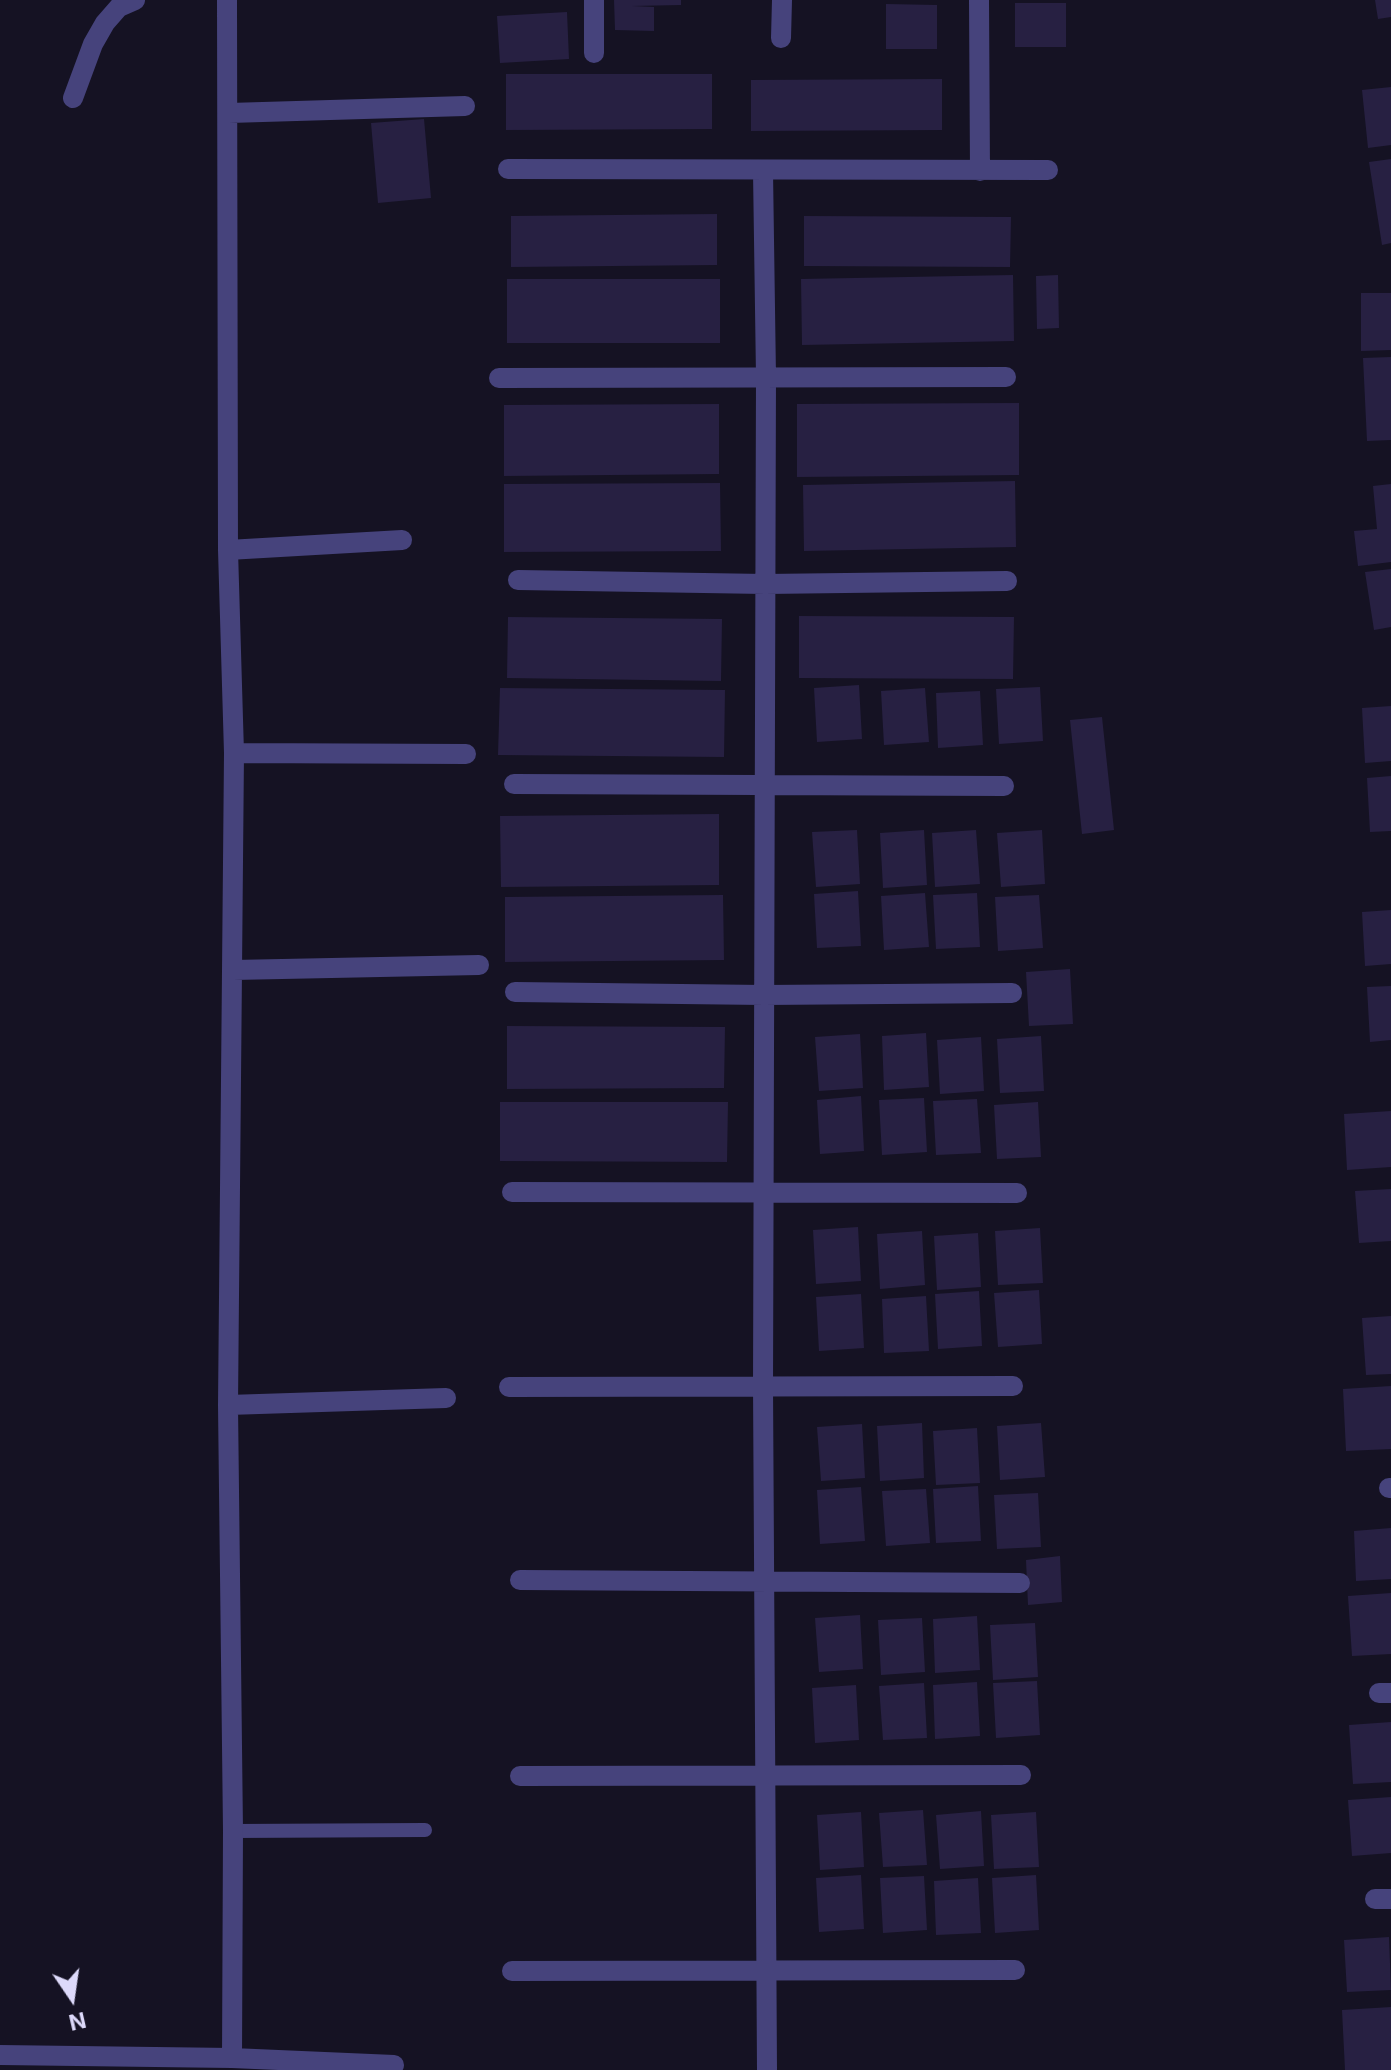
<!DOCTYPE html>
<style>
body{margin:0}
#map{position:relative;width:1391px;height:2070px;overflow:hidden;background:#151223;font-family:Inter,sans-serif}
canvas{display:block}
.north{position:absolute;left:32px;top:1958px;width:80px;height:80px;-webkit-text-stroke:6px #151223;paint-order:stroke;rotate:167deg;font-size:22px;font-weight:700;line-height:32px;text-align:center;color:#ddd9fa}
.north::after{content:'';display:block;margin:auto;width:28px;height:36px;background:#ddd9fa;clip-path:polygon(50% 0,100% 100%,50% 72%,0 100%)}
</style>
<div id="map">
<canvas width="1391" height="2070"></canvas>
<div class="north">N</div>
</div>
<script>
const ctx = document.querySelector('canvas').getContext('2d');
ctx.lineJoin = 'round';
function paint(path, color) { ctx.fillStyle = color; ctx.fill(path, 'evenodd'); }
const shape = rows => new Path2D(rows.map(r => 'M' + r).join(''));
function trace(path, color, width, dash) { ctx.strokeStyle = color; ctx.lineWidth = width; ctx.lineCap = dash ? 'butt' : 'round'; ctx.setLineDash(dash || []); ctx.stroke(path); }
paint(shape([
 [614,0,681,0,681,5,632,6,654,7,654,31,615,30],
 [1375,0,1391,0,1391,17,1378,19],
 [1015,3,1066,3,1066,47,1015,47],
 [886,4,937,5,937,49,886,49],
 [567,12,569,59,500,63,497,16],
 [506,74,712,74,712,129,506,130],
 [942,79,942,130,751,131,751,80],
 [1391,87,1391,145,1368,148,1362,90],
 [424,119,431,198,378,203,371,123],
 [1391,159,1391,243,1382,245,1369,162],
 [717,214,717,265,511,267,511,216],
 [804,216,1011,217,1010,267,804,266],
 [1013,275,1014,341,802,345,801,279],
 [1058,275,1059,328,1037,329,1036,276],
 [507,279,720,279,720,343,507,343],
 [1361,293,1391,293,1391,350,1361,351],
 [1391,357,1391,440,1367,441,1363,358],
 [1019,403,1019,475,797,477,797,404],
 [719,404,719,474,504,476,504,405],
 [1015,481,1016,547,804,551,803,485],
 [720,483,721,551,504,552,504,484],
 [1391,484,1391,562,1358,566,1354,531,1377,529,1373,486],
 [1391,569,1391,627,1374,630,1365,572],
 [799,616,1014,617,1013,679,799,678],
 [508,617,722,619,721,681,507,678],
 [859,685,862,739,817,742,814,688],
 [1040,687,1043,741,999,744,996,689],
 [500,688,725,690,724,757,498,755],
 [925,688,929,742,884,745,881,691],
 [980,691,983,745,938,748,936,693],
 [1391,706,1391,761,1365,763,1362,708],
 [1102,717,1114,830,1082,834,1070,720],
 [1391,776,1391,831,1370,832,1367,778],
 [719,814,719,885,501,887,500,816],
 [857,830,860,884,816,887,812,832],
 [924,830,927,885,883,888,880,833],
 [976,830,980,884,935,887,932,833],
 [1042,830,1045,884,1001,887,997,833],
 [858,891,861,946,817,948,814,894],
 [925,893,929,947,884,950,881,896],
 [977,893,980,947,936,949,933,895],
 [723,895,724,960,505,962,505,897],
 [1039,895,1043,948,998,951,995,897],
 [1391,910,1391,964,1365,966,1362,912],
 [1070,969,1073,1024,1029,1026,1026,972],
 [1391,986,1391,1040,1370,1042,1367,987],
 [507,1026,725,1027,724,1088,507,1089],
 [926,1033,929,1087,884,1090,882,1036],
 [860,1034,863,1088,819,1091,815,1037],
 [1041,1036,1044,1091,1000,1093,997,1039],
 [981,1037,984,1091,940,1094,937,1040],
 [861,1096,864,1151,820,1154,817,1100],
 [924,1098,927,1152,882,1155,879,1100],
 [977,1099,981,1153,936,1155,933,1101],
 [500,1102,728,1102,727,1162,500,1161],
 [1038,1102,1041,1157,997,1159,994,1105],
 [1391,1111,1391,1167,1347,1170,1344,1114],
 [1391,1189,1391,1241,1359,1243,1355,1191],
 [858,1227,861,1281,816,1284,813,1230],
 [1040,1228,1043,1283,998,1285,995,1231],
 [922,1231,925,1285,880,1289,877,1234],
 [978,1233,981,1287,937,1290,934,1236],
 [1039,1290,1042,1344,998,1347,994,1293],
 [979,1291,982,1346,938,1349,935,1294],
 [861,1294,864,1348,819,1351,816,1297],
 [926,1296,929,1351,884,1353,882,1299],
 [1391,1316,1391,1374,1366,1375,1362,1318],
 [1391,1386,1391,1449,1346,1451,1343,1389],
 [922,1423,924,1478,880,1481,877,1426],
 [1041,1423,1045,1477,1000,1480,997,1426],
 [862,1424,865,1478,821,1481,817,1427],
 [977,1428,980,1483,936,1485,933,1431],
 [978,1486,981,1541,936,1543,933,1489],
 [861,1487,865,1541,820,1544,817,1490],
 [926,1489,930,1543,886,1546,882,1491],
 [1038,1493,1041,1547,997,1549,994,1495],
 [1391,1528,1391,1579,1356,1581,1354,1531],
 [1060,1556,1062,1602,1028,1605,1026,1560],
 [1391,1593,1391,1654,1352,1656,1348,1596],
 [860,1615,863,1669,819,1672,815,1618],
 [977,1616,980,1670,935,1673,933,1619],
 [922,1618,925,1672,881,1675,878,1620],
 [1035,1623,1038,1677,993,1680,990,1625],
 [1037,1681,1040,1735,996,1738,993,1683],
 [977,1682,980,1736,935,1739,933,1685],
 [924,1683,927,1738,883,1740,879,1686],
 [856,1685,859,1740,815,1743,812,1688],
 [1391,1722,1391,1782,1353,1784,1349,1725],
 [1391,1797,1391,1853,1352,1856,1348,1800],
 [923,1810,927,1865,883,1867,879,1813],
 [981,1811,984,1866,940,1869,936,1815],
 [861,1812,864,1867,820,1870,817,1815],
 [1036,1812,1039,1867,994,1869,991,1815],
 [861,1875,864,1929,819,1932,816,1878],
 [1036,1875,1039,1930,995,1933,992,1878],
 [924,1876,927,1930,883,1933,880,1878],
 [978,1878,981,1933,936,1935,934,1881],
 [1389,1937,1391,1990,1347,1992,1344,1940],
 [1391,2007,1391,2070,1345,2070,1342,2010]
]), '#272042');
trace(shape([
 [233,1831,425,1830]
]), '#46437c', 14);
trace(shape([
 [227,0,228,550,234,753,228,1405,233,1831,232,2058],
 [594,0,594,53],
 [979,0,980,171],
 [781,38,782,0],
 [73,98,93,44,105,23,119,7,135,0],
 [229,113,465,106],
 [508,169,1048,170],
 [763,171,766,377,763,1385,767,2070],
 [499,378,1006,377],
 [228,550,402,540],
 [518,580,765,584,1007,581],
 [234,753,466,754],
 [514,784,1004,786],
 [233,970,479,965],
 [515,992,764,995,1012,993],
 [512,1192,1017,1193],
 [509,1387,1013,1386],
 [228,1405,446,1398],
 [1389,1488,1391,1488],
 [520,1580,1020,1583],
 [1379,1693,1391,1693],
 [520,1776,1021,1775],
 [1375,1899,1391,1899],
 [512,1971,1015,1970],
 [0,2055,232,2058,394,2065]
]), '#46437c', 20);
</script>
